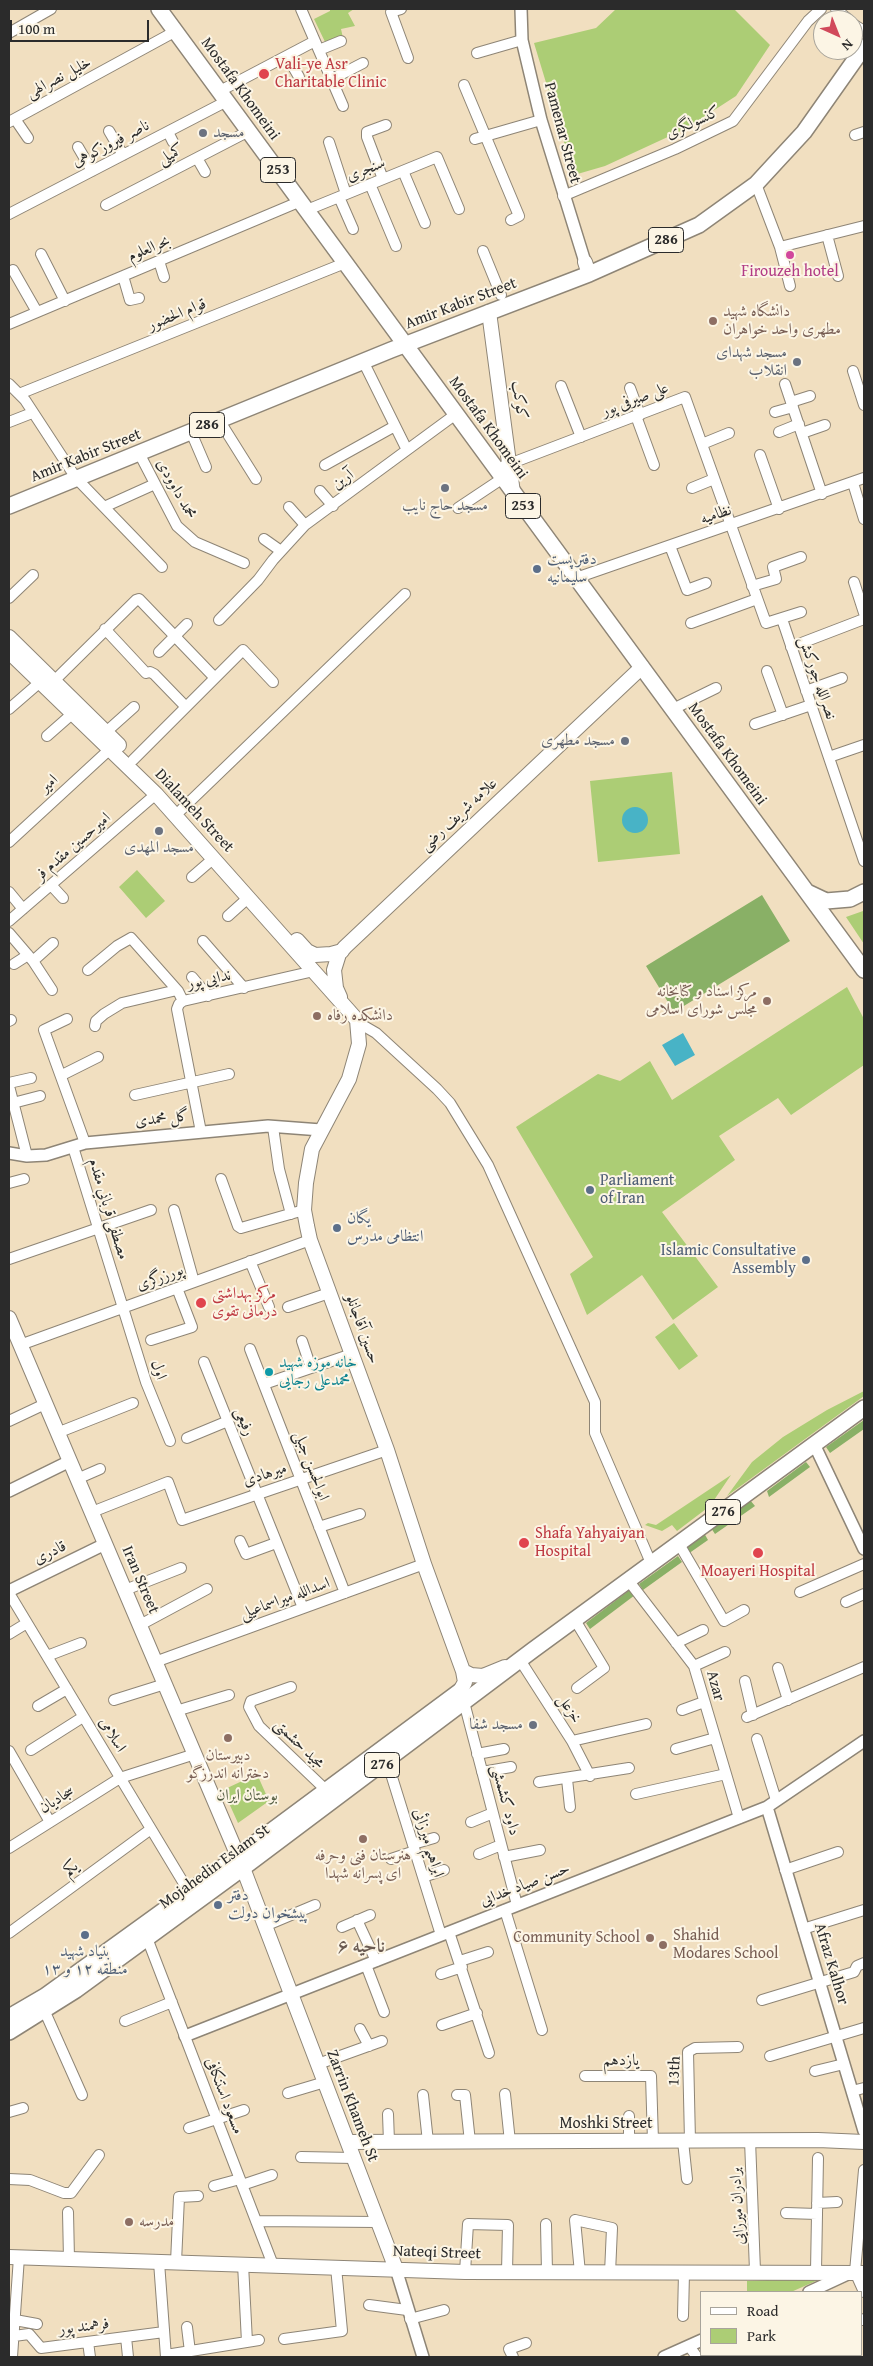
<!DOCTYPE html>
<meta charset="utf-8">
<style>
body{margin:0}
#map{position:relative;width:873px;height:2366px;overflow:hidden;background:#f1dfc0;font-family:"Gentium Book Plus",serif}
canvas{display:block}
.frame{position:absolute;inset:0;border:10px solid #2b2b2b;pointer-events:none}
.legend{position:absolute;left:700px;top:2291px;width:162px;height:65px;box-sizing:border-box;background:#fcf5e5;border:1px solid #a8a49b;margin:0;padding:6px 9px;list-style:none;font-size:15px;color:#2b2b2b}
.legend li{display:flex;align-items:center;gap:10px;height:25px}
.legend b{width:25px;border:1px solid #a8a49b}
.north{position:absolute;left:813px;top:10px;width:50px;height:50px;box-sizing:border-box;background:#fcf5e5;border:1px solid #a8a49b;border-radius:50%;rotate:136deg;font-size:14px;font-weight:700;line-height:20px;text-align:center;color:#2b2b2b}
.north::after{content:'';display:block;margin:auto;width:18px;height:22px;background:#d1495b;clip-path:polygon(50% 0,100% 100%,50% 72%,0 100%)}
.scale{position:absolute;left:10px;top:20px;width:139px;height:22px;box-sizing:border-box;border:2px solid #2b2b2b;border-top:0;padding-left:6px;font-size:15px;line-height:18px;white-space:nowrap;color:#2b2b2b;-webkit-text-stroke:4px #fcf5e5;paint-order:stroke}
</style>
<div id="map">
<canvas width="873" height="2366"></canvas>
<div class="frame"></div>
<ul class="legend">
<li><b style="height:6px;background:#fff"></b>Road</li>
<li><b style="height:14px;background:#accd75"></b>Park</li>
</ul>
<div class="north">N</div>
<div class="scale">100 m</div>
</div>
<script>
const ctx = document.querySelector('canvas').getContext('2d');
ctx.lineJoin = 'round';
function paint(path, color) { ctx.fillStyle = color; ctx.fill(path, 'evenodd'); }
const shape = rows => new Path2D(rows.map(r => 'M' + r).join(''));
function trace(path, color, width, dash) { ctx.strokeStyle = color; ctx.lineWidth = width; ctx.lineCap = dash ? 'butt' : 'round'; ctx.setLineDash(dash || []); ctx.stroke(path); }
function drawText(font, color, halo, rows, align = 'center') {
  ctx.font = font + ' "Gentium Book Plus",Amiri,serif'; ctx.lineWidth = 4; ctx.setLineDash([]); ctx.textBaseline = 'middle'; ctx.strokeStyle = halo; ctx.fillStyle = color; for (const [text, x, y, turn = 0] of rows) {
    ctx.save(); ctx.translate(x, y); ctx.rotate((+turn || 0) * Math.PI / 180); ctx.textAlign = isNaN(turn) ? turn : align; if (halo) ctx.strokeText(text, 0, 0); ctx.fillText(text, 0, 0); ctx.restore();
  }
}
paint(shape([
 [330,9,354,9,348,13,355,26,341,29,343,38,327,46,314,19,330,11],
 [616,9,734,9,770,45,736,96,685,129,605,166,574,175,534,43,596,28],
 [672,772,680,854,598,862,590,781],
 [137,870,165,901,146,918,119,887],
 [863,911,864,914,864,944,846,917],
 [847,987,864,1019,864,1065,791,1115,778,1098,719,1136,735,1160,662,1212,718,1287,673,1320,642,1275,587,1315,570,1274,593,1257,516,1127,598,1074,620,1081,650,1061,672,1100],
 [674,1323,698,1356,679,1370,655,1337],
 [864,1391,864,1396,727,1496,752,1462,783,1437,827,1410],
 [731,1475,710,1506,677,1531,672,1525,662,1531,645,1525,648,1523,656,1525],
 [257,1774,269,1801,238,1823,223,1790],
 [825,2277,791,2292,747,2292,747,2281]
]), '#accd75');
paint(shape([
 [762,895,790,941,674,1012,646,966],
 [864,1420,864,1429,830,1453,826,1447],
 [806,1462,810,1467,769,1497,767,1491],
 [750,1500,755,1506,715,1534,711,1528],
 [704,1533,708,1540,688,1554,686,1547],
 [678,1556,682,1562,643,1590,639,1584],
 [631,1589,635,1595,590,1629,586,1623]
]), '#89b066');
paint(shape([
 '622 820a13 13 0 1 1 26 0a13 13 0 1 1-26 0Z',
 [683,1033,695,1055,675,1066,662,1045]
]), '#48b3c6');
const minor = shape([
 [301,9,343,106],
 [401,9,391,12,408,58],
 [836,9,849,20],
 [853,24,864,31],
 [9,33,51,9],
 [319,50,341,41],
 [477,53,522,40],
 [287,56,299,77],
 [332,79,363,63],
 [464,85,519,216,511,220],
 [220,91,315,41],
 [15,119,28,138],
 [9,122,176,31],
 [109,131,123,155],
 [168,132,173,142],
 [855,135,864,132],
 [475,139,541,120],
 [329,142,346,194],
 [78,147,92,171],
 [197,158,205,172],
 [403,171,425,223],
 [383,179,367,137,367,132,386,125],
 [370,184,396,246],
 [756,184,780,247,790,286],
 [563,196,675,149,733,121,808,21,821,9],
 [339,197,353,229],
 [106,205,249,131],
 [307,210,437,157,459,209],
 [9,214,227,101],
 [827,235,838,276],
 [780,247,864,226],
 [483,251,501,295],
 [41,254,65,301],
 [159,261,164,277],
 [13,270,37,312],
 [123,276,130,300,139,298],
 [9,324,301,201],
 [363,361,407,450],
 [853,371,864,405],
 [9,384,25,400,76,478,162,567],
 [785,384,822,494],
 [561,386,581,437],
 [630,388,640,415],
 [19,394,345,263],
 [791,402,810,396],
 [775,412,793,407],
 [636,416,654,465],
 [219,420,256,479],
 [9,422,32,413],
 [191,432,206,467],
 [779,432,799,424],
 [802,433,825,425],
 [702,444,729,433],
 [139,453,177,526,195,542,244,563],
 [760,455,779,509],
 [325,465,395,426],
 [504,466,685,397,766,623,801,612],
 [853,483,864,519],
 [692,488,714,479],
 [320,491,333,506],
 [104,507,155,484],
 [289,507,305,525],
 [458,508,503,478],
 [264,539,281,551],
 [670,546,687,590,706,583],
 [576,578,864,478],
 [854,582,864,613],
 [752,586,776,579,773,567,801,557],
 [9,598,33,575],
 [782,619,864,861],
 [219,620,258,580,273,560,305,525,456,414],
 [691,623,757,599],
 [105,629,146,673,150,672,154,674,186,707],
 [791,647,864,619],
 [159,652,187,624],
 [767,671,783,715],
 [55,680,136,600,139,599,215,678],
 [806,691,842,678],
 [9,709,39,683],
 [673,709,716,688],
 [755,724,811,705],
 [106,732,134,707],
 [47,736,72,714],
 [829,757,864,745],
 [133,760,243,650,273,682],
 [181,810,405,594],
 [9,842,110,749],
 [192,877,214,858],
 [51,885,63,898],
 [9,892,23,909],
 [228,916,248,898],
 [9,921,156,794],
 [9,933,33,961,52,990],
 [203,941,244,988],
 [33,961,53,943],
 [14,964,28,955],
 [88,970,117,946,131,938,178,991,183,1001],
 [192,977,208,996],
 [67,1019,44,1030,85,1143],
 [9,1021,11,1020],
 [357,1022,376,1033,437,1089,450,1103,488,1165,595,1402,595,1433,651,1563],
 [95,1026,96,1021,104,1014,122,1003,177,990],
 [62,1075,98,1057],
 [9,1083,31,1078],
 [9,1086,27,1156],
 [135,1095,229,1074],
 [13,1103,40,1096],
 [273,1127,279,1169,291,1214],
 [201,1132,177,1009,179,1004,183,1001,314,971],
 [73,1147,146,1382,170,1441],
 [221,1179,238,1226,241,1228,304,1210],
 [9,1183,24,1179],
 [174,1210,194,1282],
 [9,1259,151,1210],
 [250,1261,269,1307],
 [288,1307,329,1293],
 [151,1340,192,1327,177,1288],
 [302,1341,311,1368],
 [20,1345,310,1240],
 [250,1349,345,1593],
 [204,1362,303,1608],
 [264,1384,352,1354],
 [9,1421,45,1404],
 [57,1433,133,1403],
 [187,1438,228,1421],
 [77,1479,100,1469],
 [92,1512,168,1482,182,1520,387,1450],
 [319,1527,360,1514],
 [240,1541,246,1554,276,1543],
 [679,1544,724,1621,744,1610],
 [628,1580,694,1666,739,1818],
 [125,1590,181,1568],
 [800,1592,864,1564],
 [9,1593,189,1892],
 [846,1602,864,1594],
 [575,1620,604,1668,577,1688],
 [140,1625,207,1589],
 [9,1634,27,1623],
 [676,1643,703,1630],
 [47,1656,81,1643],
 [520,1660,572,1741,590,1776],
 [155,1662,424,1564],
 [694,1666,725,1652],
 [778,1668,788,1700],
 [745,1681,753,1715],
 [291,1687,251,1701,249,1707,259,1726,327,1791],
 [114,1700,165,1684],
 [464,1702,517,1905],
 [38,1706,67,1689],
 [682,1710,704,1702],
 [176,1711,229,1695],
 [747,1717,864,1667],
 [757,1739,776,1800],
 [572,1741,646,1724],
 [676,1749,715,1738],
 [31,1750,83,1717],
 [9,1751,50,1822],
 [477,1754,504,1749],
 [387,1761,441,1935],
 [482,1772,511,1767],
 [567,1779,570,1807],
 [539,1782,629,1768],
 [636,1794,726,1774],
 [471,1822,493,1813],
 [413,1844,434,1838],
 [9,1848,120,1778,195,1754],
 [479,1854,501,1845],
 [504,1857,540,1850],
 [391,1859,415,1851],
 [785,1870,838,1852],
 [423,1877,444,1870],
 [505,1910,542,2030],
 [357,1920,376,1961],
 [265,1926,315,1905],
 [342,1927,370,1915],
 [803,1929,864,1910],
 [449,1932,489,2053],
 [9,1933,151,1829],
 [147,1938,273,2265],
 [460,1961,488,1952],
 [366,1965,384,2012],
 [441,1974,462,1967],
 [762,2000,854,1972,857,1966,864,1963],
 [45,2012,82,2095],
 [125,2021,172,2002],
 [442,2025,477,2013],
 [360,2029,369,2046],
 [770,2056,864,2028],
 [318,2064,382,2041],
 [815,2071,844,2064],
 [585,2076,651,2076,653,2141],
 [852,2091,864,2088],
 [288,2093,325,2082],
 [505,2094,510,2142],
 [423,2095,428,2142],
 [457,2095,465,2095,470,2142],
 [9,2112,23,2108],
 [388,2114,389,2142],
 [629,2116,629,2141],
 [189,2128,244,2110],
 [750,2140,755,2271],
 [683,2141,687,2179],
 [690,2141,688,2052,695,2048,738,2047],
 [301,2157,354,2158],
 [864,2170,855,2272,864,2292],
 [9,2179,30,2180,64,2193,71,2193,99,2155],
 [242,2185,272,2175],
 [214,2186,240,2179],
 [817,2203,837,2202],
 [68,2212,69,2259],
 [786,2213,817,2214],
 [256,2221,378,2222],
 [546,2224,547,2272],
 [159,2262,166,2357],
 [176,2262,179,2197,198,2196],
 [243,2264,247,2342],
 [816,2271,818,2158],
 [465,2272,468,2224,508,2225,507,2272],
 [580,2273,575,2220,612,2228,610,2273],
 [369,2305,407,2310],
 [683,2316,684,2273],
 [410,2319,444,2310],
 [15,2320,37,2324],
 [862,2320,864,2319],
 [187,2327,190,2352],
 [14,2336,29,2334,41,2348,164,2332],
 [126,2337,128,2357],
 [284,2339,342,2331,336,2267],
 [88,2342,90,2357],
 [689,2346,697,2357],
 [166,2355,259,2340],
 [804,2355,805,2357],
 [12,2357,19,2257],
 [513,2357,509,2349,526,2343]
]);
const tertiary = shape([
 [521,9,522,40,541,120,585,262],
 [9,1153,27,1156,46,1155,85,1143,268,1126,321,1130],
 [814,1444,864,1549],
 [9,1491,70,1461],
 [9,1591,105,1544],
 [767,1807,864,2131],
 [185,2036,767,1807,864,1741],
 [396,2269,423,2357],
 [809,2292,850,2273],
 [664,2357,702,2340]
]);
const secondary = shape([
 [585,262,589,274],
 [489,312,513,493],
 [9,637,119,745],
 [9,652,156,794,357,1020,359,1044,349,1079,312,1149,306,1183,304,1210,307,1226,310,1240,387,1450,424,1564,463,1671,465,1682,460,1691],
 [297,940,307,951,315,955,331,954,342,951],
 [340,997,336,988,334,970,339,954,345,947,642,667],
 [9,1318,243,1868,396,2269],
 [463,1671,471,1675,483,1676,505,1667],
 [348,2142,818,2140,864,2142],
 [9,2257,465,2272,864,2273]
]);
const primary = shape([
 [159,9,864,970],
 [9,506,391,350,589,274,699,225,756,184,779,159,804,132,864,47],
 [807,892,826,901,850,899,864,892],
 [9,2017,45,1996,189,1892,460,1691],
 [9,2032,76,1990,243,1868,533,1650,864,1408]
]);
trace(minor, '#8e8576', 12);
trace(tertiary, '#8e8576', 14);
trace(secondary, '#8e8576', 16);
trace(primary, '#8e8576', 18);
trace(minor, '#fff', 10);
trace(tertiary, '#fff', 11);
trace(secondary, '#fff', 14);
trace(primary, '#fff', 15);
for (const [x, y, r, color] of [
 [264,74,6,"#e0444e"],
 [203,133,5,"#6b7280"],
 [790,255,5,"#d1479c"],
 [713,321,5,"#8d6e63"],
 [797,362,5,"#6b7280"],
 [445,488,5,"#6b7280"],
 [537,569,5,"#5c6f8a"],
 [625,741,5,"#6b7280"],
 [159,831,5,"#6b7280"],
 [767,1001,5,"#8d6e63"],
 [317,1016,5,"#8d6e63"],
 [590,1190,5,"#5c6f8a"],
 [337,1228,5,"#5c6f8a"],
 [806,1260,5,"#5c6f8a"],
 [201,1303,6,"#e0444e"],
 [269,1372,5,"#0f9aa8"],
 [524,1543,6,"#e0444e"],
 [758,1553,6,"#e0444e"],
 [533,1725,5,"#6b7280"],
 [228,1738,5,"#8d6e63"],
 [363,1839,5,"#8d6e63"],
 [218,1905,5,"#5c6f8a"],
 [85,1935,5,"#5c6f8a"],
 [650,1938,5,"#8d6e63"],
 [663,1945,5,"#8d6e63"],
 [129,2222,5,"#8d6e63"]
]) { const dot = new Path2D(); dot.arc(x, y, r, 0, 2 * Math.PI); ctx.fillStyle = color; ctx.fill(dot); trace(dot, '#fcf5e5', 2); }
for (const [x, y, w] of [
 [278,170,35],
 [666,240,35],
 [207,425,35],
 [523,506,35],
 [723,1512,35],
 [382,1765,35]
]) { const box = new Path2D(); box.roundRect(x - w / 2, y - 12.5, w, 25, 4); ctx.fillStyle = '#fcf5e5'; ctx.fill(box); trace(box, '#2b2b2b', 1); }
drawText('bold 15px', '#2b2b2b', null, [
 ["253",278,170],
 ["286",666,240],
 ["286",207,425],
 ["253",523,506],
 ["276",723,1512],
 ["276",382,1765]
]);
drawText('16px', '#be3a42', '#fcf5e5', [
 ["Vali-ye Asr",275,65],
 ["Charitable Clinic",275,83],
 ["مرکز بهداشتی",212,1294],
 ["درمانی تقوی",212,1312],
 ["Shafa Yahyaiyan",535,1534],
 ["Hospital",535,1552],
 ["Moayeri Hospital",758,1572,"center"]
], 'left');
drawText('16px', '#2b2b2b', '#fcf5e5', [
 ["خلیل نصرالهی",59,78,-28],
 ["Mostafa Khomeini",240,89,54],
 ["کنسولگری",693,123,-25],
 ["Pamenar Street",562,133,75],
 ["ناصر فیروزکوهی",111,144,-27],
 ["کمیلی",171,155,-27],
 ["سنجری",366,170,-22],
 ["بحرالعلوم",149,249,-23],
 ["Amir Kabir Street",461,304,-21],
 ["قوام الحضور",177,315,-22],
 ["کوکب",519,400,82],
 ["علی صیرفی پور",635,400,-21],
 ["Mostafa Khomeini",488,428,54],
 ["Amir Kabir Street",86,456,-22],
 ["آرین",343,480,-36],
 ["محمد داوودی",176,489,61],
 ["نظامیه",716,515,-19],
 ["نصرالله جورکش",817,678,71],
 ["Mostafa Khomeini",727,754,54],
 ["امیر",49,784,-43],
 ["Dialameh Street",194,811,47],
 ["علامه شریف رضی",459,815,-43],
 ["امیرحسین مقدم فر",73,847,-41],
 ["ندایی پور",209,980,-12],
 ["گل محمدی",162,1119,-6],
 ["مصطفی قرباني مقدم",108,1209,73],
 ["پورزرگری",160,1278,-20],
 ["حسین آقاجانلو",362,1329,70],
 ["اول",158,1370,71],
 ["رفیعی",244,1422,68],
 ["ابوالحسن جبلی",311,1466,69],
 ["میرهادی",265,1475,-18],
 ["قادرى",50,1553,-26],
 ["Iran Street",140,1580,67],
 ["اسدالله میراسماعیلی",285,1599,-20],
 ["Azar",715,1686,74],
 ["خزعل",569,1709,57],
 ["اسلامی",112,1735,59],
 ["مجید حشمتی",299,1744,44],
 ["سجادیان",57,1800,-32],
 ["داود کشمشی",505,1800,75],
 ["ابراهیم میرزائی",428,1843,73],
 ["Mojahedin Eslam St",215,1867,-36],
 ["یکم",71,1869,-36],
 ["حسن صیاد خدایی",525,1885,-21],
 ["Afraz Kalhor",831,1964,73],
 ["یازدهم",621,2061],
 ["13th",675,2071,-87],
 ["مسعود استنکافی",224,2096,69],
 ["Zarrin Khameh St",352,2106,69],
 ["Moshki Street",606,2124],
 ["برادران میرزایی",738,2206,-93],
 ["Nateqi Street",437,2253,2],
 ["فرهمند پور",84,2327,-7]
]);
drawText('16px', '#5b616d', '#fcf5e5', [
 ["مسجد",213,133,"left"],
 ["مسجد شهدای",787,353],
 ["انقلاب",787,371],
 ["مسجد حاج نایب",445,506,"center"],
 ["مسجد مطهری",615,741],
 ["مسجد المهدی",159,848,"center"],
 ["مسجد شفا",523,1725]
], 'right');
drawText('16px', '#b23c85', '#fcf5e5', [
 ["Firouzeh hotel",790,272]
]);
drawText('16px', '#785e54', '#fcf5e5', [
 ["دانشگاه شهید",723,312],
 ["مطهری واحد خواهران",723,330],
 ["مرکز اسناد و کتابخانه",757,992,"right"],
 ["مجلس شورای اسلامی",757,1010,"right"],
 ["دانشکده رفاه",327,1016],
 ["دبیرستان",228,1756,"center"],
 ["دخترانه اندرزگو",228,1774,"center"],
 ["هنرستان فنی وحرفه",363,1856,"center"],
 ["ای پسرانه شهدا",363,1874,"center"],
 ["Shahid",673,1936],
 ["Modares School",673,1954],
 ["Community School",640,1938,"right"],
 ["مدرسه",139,2222]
], 'left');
drawText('16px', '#4e5e75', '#fcf5e5', [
 ["دفتر پست",547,560],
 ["سلیمانیه",547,578],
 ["Parliament",600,1181],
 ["of Iran",600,1199],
 ["یگان",347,1219],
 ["انتظامی مدرس",347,1237],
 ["Islamic Consultative",796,1251,"right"],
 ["Assembly",796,1269,"right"],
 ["دفتر",228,1896],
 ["پیشخوان دولت",228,1914],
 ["بنیاد شهید",85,1952,"center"],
 ["منطقه ۱۲ و ۱۳",85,1970,"center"]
], 'left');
drawText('16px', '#0d838f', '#fcf5e5', [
 ["خانه موزه شهید",279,1363],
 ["محمدعلی رجایی",279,1381]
], 'left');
drawText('16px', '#525c41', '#fcf5e5', [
 ["بوستان ایران",247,1796]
]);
drawText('bold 19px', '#6a5b52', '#fcf5e5', [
 ["ناحیه ۶",361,1947]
]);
</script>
